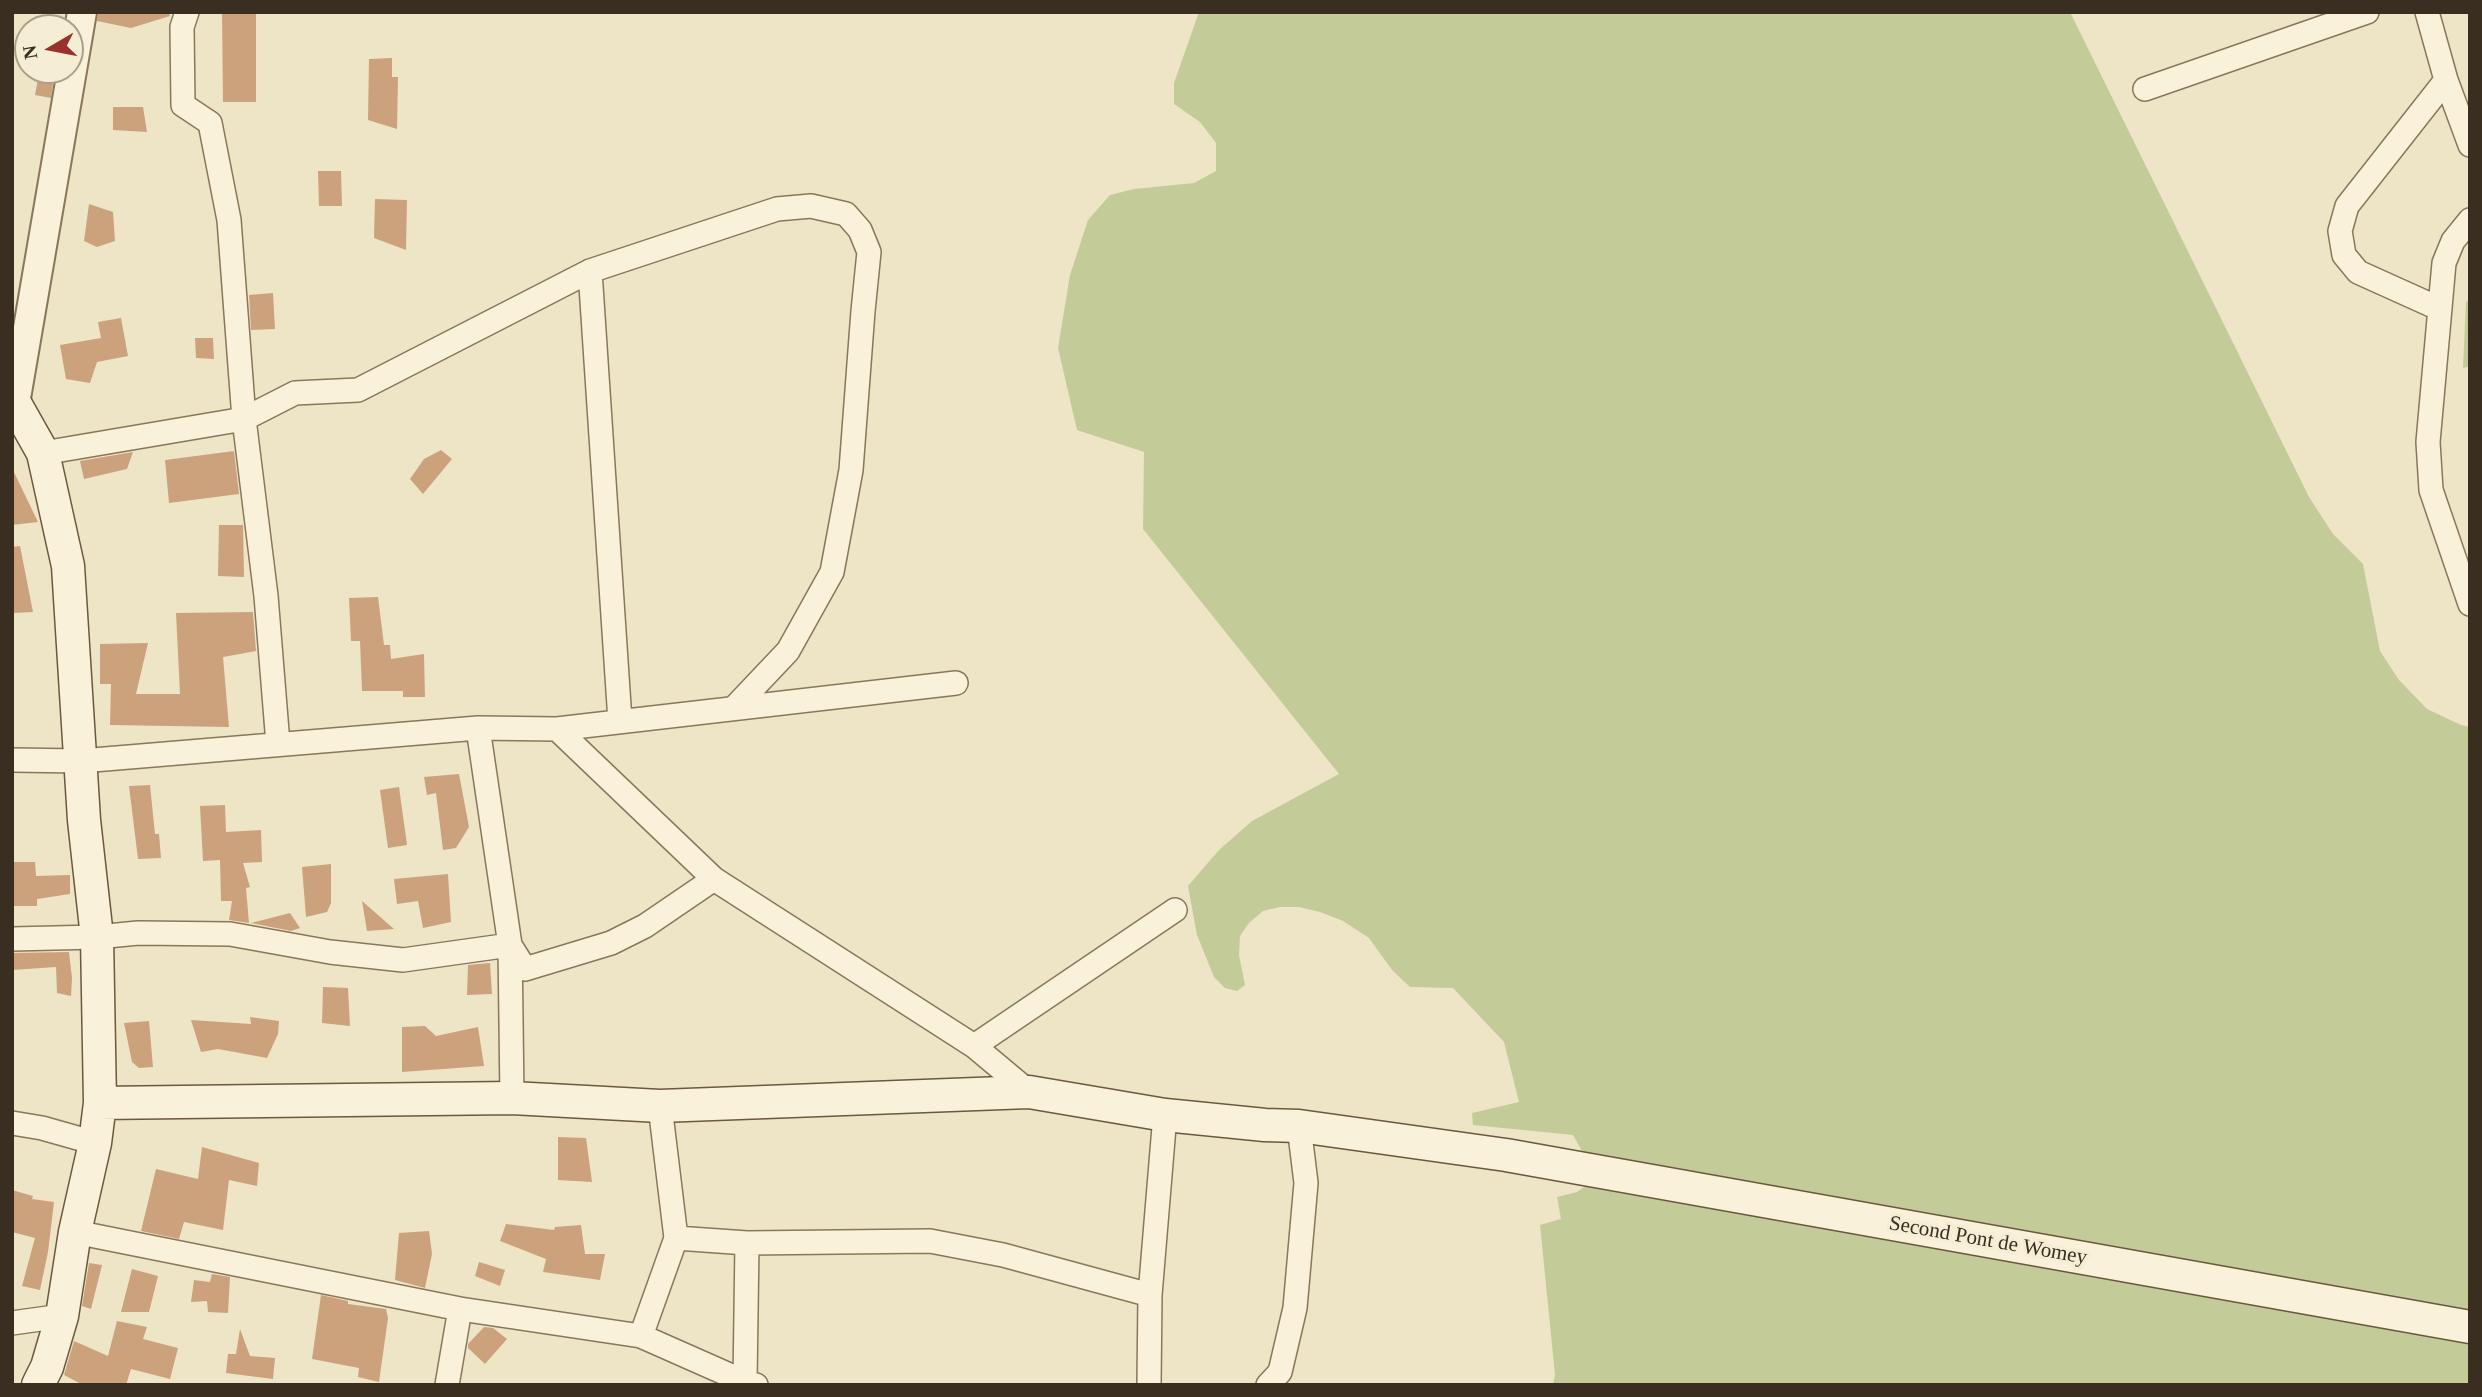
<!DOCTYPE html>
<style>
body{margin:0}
#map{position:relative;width:2482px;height:1397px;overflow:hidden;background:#eee4c6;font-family:"Times New Roman",serif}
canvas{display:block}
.frame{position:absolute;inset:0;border:14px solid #392e1f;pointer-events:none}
.north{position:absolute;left:14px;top:14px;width:70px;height:70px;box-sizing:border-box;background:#f5eed5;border:2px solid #aaa18c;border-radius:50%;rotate:260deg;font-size:19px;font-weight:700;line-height:28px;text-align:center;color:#392e1f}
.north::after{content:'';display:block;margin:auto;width:24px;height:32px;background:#98322c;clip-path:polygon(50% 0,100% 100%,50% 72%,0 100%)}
</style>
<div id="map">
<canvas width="2482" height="1397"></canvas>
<div class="frame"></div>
<div class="north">N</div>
</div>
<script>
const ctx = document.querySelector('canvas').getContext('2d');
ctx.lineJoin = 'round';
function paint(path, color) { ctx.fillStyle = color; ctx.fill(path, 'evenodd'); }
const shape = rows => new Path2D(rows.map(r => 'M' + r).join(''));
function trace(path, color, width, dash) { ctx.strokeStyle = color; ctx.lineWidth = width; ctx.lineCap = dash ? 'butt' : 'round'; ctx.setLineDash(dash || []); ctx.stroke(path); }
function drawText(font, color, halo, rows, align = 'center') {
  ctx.font = font + ' "Times New Roman",serif'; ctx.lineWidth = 7; ctx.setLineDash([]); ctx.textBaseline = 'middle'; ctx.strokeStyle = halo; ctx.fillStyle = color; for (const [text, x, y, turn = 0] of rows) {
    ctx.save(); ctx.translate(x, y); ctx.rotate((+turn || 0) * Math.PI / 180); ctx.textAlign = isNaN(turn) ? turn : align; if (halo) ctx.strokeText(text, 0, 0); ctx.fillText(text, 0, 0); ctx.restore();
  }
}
paint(shape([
 [1199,12,2070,12,2309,497,2333,534,2363,564,2380,651,2399,680,2427,709,2461,725,2470,727,2470,1385,1553,1385,1555,1375,1540,1225,1561,1219,1557,1197,1577,1192,1597,1178,1573,1135,1473,1125,1472,1113,1519,1102,1504,1042,1453,988,1410,987,1392,970,1369,938,1343,921,1320,912,1299,907,1280,907,1263,911,1249,923,1240,936,1239,955,1245,985,1237,991,1225,988,1214,977,1197,935,1188,886,1219,850,1252,821,1339,774,1143,529,1144,452,1077,430,1058,348,1070,275,1088,220,1110,195,1134,189,1194,183,1216,171,1216,143,1200,122,1174,104,1174,83],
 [2470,300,2470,366,2463,368,2466,302]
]), '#c3cc99');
paint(shape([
 [98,12,169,12,170,16,131,28,97,21],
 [222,12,256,12,256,102,223,102],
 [392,58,392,77,398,77,397,129,368,120,369,59],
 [38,79,53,84,51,98,35,95],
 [113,107,143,107,147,132,113,130],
 [318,171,341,171,342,206,319,206],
 [375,199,407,200,406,250,374,238],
 [89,204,113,212,115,241,97,247,84,241],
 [273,293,275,329,251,330,249,295],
 [121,318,128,356,97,362,90,383,66,379,60,345,101,338,98,322],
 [195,338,213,338,214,359,196,358],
 [441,450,452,459,423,494,410,479,424,459],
 [234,451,239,494,169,503,165,460],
 [133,452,127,469,84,479,80,461],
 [12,468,38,522,12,525],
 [219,525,243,525,244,577,218,576],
 [20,546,33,612,12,613,12,547],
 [378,597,384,645,390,645,391,659,424,654,425,697,403,697,403,691,362,691,360,641,351,641,349,598],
 [253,612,256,651,223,657,229,727,110,725,111,684,100,684,100,644,148,643,136,694,180,694,176,613],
 [459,774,469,827,456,848,443,850,436,793,427,795,424,777],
 [150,785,155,834,159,834,161,858,138,859,129,786],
 [399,787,407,845,388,848,380,790],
 [225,805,226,832,261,830,262,862,243,863,250,887,246,888,249,923,229,920,232,901,221,901,220,860,203,861,200,806],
 [12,862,35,862,36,876,70,875,70,894,37,899,37,906,12,906],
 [331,864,331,903,327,912,306,917,302,867],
 [448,874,451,922,423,928,418,901,397,904,394,879],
 [362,901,394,929,367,931],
 [290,913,300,928,291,931,251,923],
 [69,952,72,978,71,996,57,993,56,967,12,970,12,953],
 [490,963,492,994,467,995,468,965],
 [323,987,348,988,350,1026,322,1023],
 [250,1017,279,1021,278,1034,267,1058,218,1049,201,1052,191,1020,251,1024],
 [149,1021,153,1067,139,1068,132,1062,124,1023],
 [425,1026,436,1036,478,1027,484,1066,402,1072,402,1027],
 [558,1137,586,1138,592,1182,558,1180],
 [202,1147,259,1163,257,1186,229,1180,223,1230,184,1222,179,1239,141,1231,156,1169,198,1179],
 [12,1190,33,1196,32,1199,54,1202,48,1252,40,1290,22,1286,35,1238,12,1232],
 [506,1224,554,1230,555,1227,581,1225,585,1254,605,1254,600,1280,543,1272,546,1259,500,1241],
 [429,1231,432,1254,425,1288,395,1280,399,1233],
 [479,1262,505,1270,500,1286,475,1276],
 [89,1263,102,1265,91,1309,82,1306],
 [132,1269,158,1276,149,1312,121,1312],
 [212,1274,230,1277,228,1313,208,1312,207,1301,191,1302,194,1280,210,1282],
 [321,1295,348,1301,348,1304,386,1309,388,1318,379,1382,358,1377,359,1368,312,1359],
 [117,1321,147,1327,143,1339,178,1348,170,1379,131,1369,126,1385,83,1385,64,1375,74,1341,108,1356],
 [484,1327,493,1328,507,1339,485,1364,468,1348,468,1344],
 [240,1329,250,1356,275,1358,273,1379,226,1373,228,1354,236,1354]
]), '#cca27c');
const minor = shape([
 [187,12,182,27,183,105,210,123,229,220,244,419,266,596,278,744],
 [2427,12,2446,80,2470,145],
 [2145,89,2367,12],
 [2470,220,2453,241,2444,263,2428,442,2431,490,2470,604],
 [590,271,620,721],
 [2440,309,2358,272,2344,255,2340,231,2347,206,2446,80],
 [43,453,244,419,295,393,358,390,590,271,777,209,811,206,846,214,860,230,869,252,863,311,851,470,832,572,788,651,734,708],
 [478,728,510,945,512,1098],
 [557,729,714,879,974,1046,1029,1092],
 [12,760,81,761,478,728,557,729,956,683],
 [12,939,97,937,138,933,230,934,330,952,403,960,510,945,525,969,611,943,645,926,714,879],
 [974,1046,1175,910],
 [12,1123,42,1128,95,1143],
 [75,1232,460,1309,641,1336,745,1382,756,1385],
 [676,1238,747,1243,930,1241,1003,1255,1150,1295],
 [12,1323,62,1316],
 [641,1336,676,1238,660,1106],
 [745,1382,747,1243],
 [447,1385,460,1309],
 [1149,1385,1150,1295,1165,1115],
 [1268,1385,1280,1372,1295,1308,1306,1183,1299,1126]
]);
const tertiary = shape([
 [15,404,82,12]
]);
const secondary = shape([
 [12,398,43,453,68,566,84,820,97,937,100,1103,95,1143,75,1232,62,1316,47,1367,38,1385],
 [100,1103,512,1098,660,1106,1029,1092,1165,1115,1265,1125,1299,1126,1506,1155,2470,1327]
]);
trace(minor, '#89775b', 26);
trace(tertiary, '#89775b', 32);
trace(secondary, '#6b583f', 35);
trace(minor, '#f9f1d9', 23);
trace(tertiary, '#f9f1d9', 28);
trace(secondary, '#f9f1d9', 32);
drawText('21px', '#392e1f', '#f5eed5', [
 ["Second Pont de Womey",1988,1241,10]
]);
</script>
